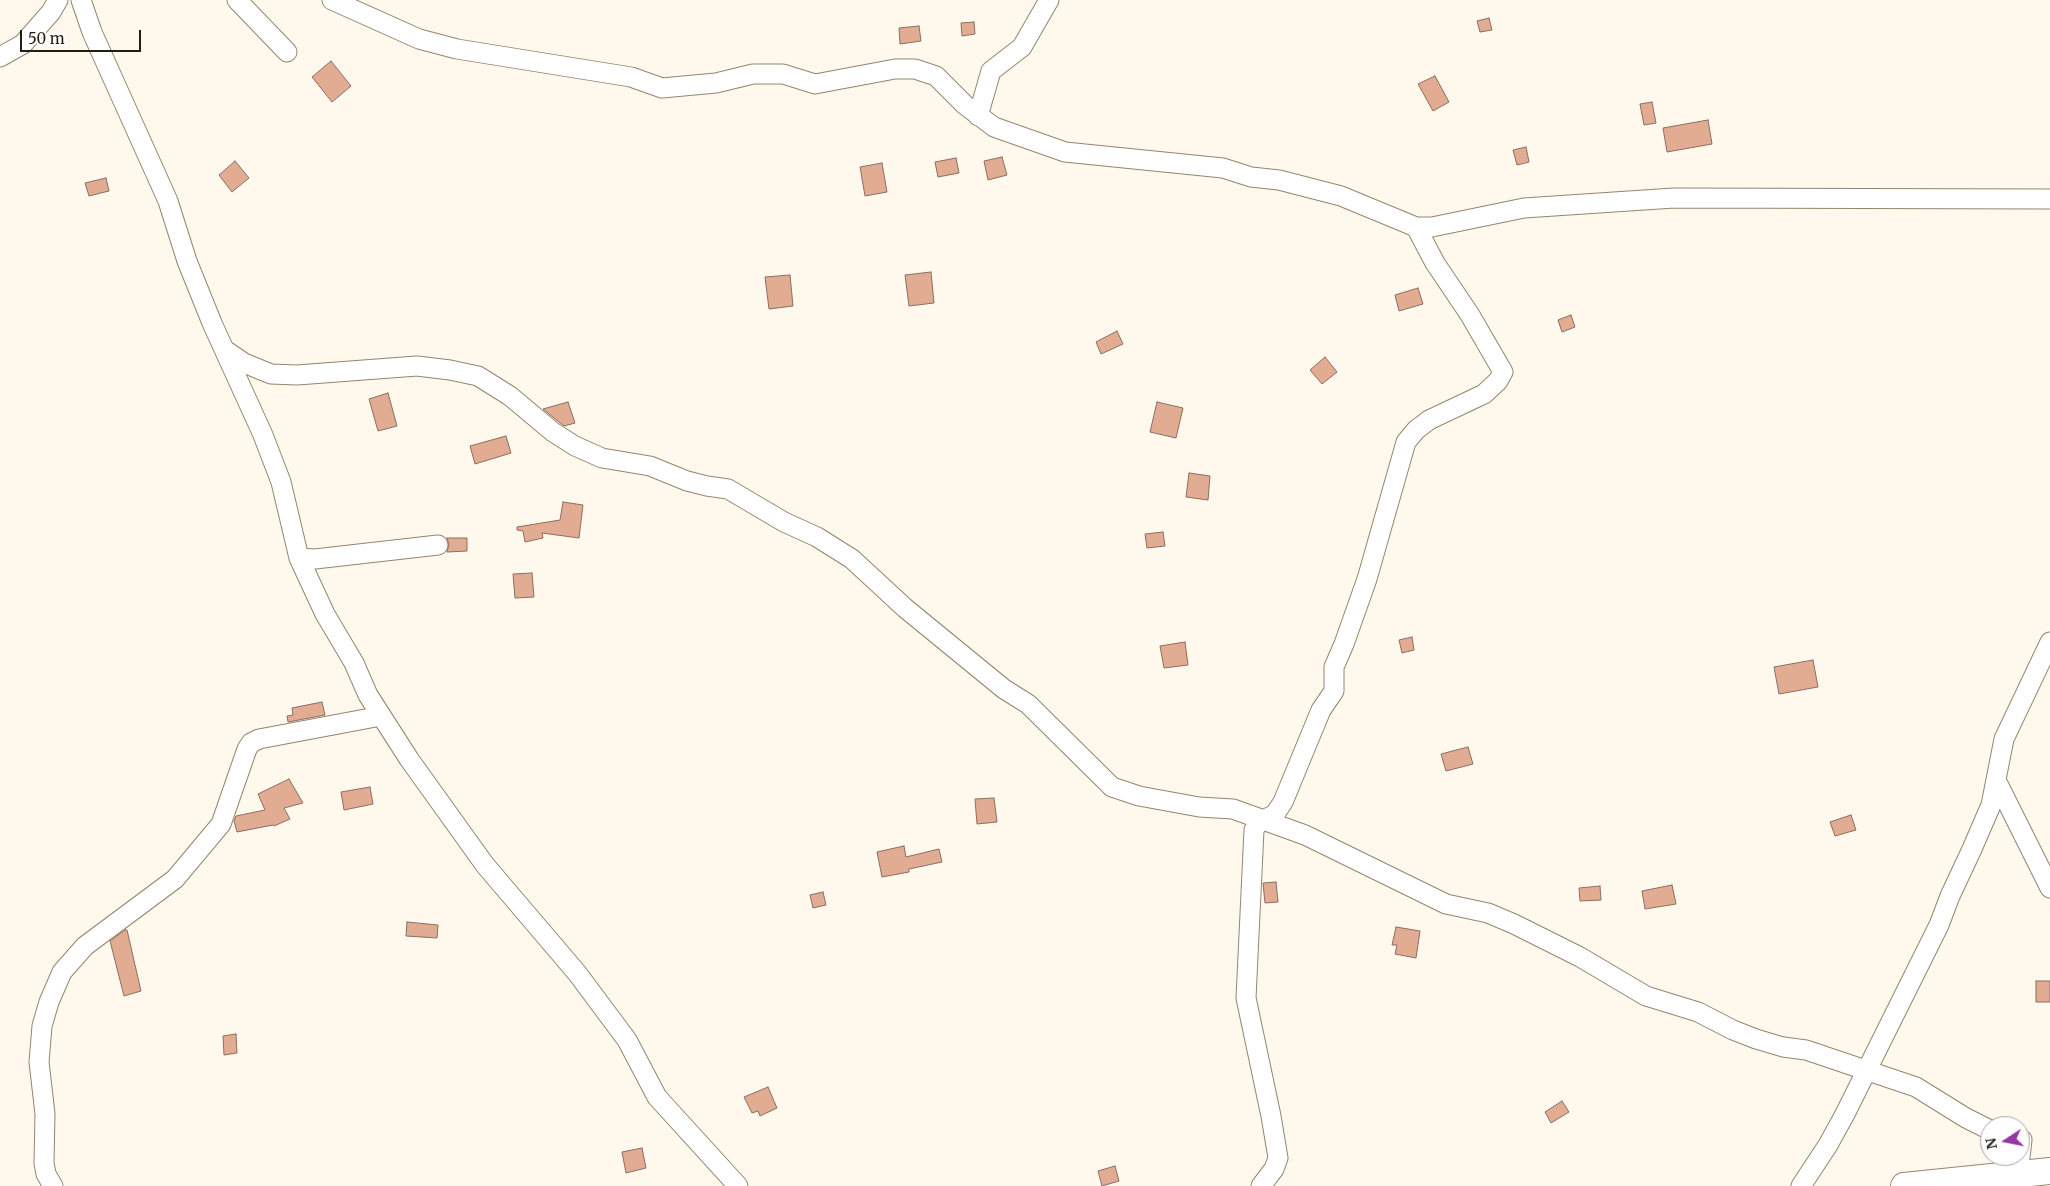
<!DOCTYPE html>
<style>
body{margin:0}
#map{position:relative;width:2050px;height:1186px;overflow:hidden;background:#fff8ed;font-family:Merriweather,serif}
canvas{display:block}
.north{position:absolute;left:1980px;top:1116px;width:50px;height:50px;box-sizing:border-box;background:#fff;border:1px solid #a7a5a1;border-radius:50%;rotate:259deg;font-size:14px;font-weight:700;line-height:20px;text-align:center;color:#221d13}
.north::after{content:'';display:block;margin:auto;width:18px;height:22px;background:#9538a3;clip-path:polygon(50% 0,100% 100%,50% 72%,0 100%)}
.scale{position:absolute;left:20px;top:30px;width:121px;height:22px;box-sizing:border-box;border:2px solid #221d13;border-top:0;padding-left:6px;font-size:15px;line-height:18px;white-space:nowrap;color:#221d13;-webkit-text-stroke:4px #fff;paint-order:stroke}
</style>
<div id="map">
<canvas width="2050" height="1186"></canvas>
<div class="north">N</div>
<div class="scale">50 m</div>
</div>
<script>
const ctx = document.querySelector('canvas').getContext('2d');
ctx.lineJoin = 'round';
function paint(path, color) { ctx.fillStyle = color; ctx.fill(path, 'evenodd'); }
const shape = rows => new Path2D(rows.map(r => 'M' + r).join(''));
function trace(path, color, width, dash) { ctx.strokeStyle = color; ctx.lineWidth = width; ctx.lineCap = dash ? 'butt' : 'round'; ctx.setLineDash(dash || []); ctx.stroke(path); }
const building = shape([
 [1489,18,1492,30,1480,32,1477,21,1489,18],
 [974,22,975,34,962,36,961,23,974,22],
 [919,26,921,41,900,44,899,28,919,26],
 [331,61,351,86,332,102,312,77,331,61],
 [1435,76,1449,102,1433,111,1418,84,1435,76],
 [1652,102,1656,123,1644,125,1640,104,1652,102],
 [1708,120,1712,144,1667,152,1663,128,1708,120],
 [1526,147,1529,162,1517,165,1513,150,1526,147],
 [1002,157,1007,175,988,180,984,161,1002,157],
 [956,158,959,173,938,177,935,162,956,158],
 [235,161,249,178,232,192,219,175,235,161],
 [882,163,887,192,865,196,860,167,882,163],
 [106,178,109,191,89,196,85,183,106,178],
 [931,272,934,303,909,306,905,275,931,272],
 [790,275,793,306,769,309,765,277,790,275],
 [1418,288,1423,304,1399,311,1395,295,1418,288],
 [1571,315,1575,327,1562,332,1558,320,1571,315],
 [1117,331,1123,344,1101,354,1096,342,1117,331],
 [1325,357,1337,372,1322,384,1310,370,1325,357],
 [388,393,397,426,378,431,369,399,388,393],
 [568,402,575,423,564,426,543,409,568,402],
 [1157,402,1183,408,1176,438,1150,432,1157,402],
 [506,436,511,453,475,464,470,446,506,436],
 [1189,473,1210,476,1208,500,1186,497,1189,473],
 [563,502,583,505,579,538,542,533,543,538,525,542,523,531,517,530,517,527,560,520,563,502],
 [1163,532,1165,546,1147,548,1145,534,1163,532],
 [447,538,467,538,467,551,447,552,449,544,447,538],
 [532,573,534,597,515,598,513,574,532,573],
 [1412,637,1414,650,1402,653,1399,640,1412,637],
 [1185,642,1188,665,1164,668,1160,646,1185,642],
 [1813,660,1818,687,1779,694,1774,667,1813,660],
 [322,702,325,715,288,722,287,716,293,715,292,708,322,702],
 [1468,747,1473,764,1446,771,1441,754,1468,747],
 [289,779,303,803,284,808,290,819,274,826,273,825,237,832,234,821,236,816,265,810,258,794,289,779],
 [370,787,373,804,344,810,341,792,370,787],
 [994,798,997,822,977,824,975,799,994,798],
 [1851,815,1856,830,1835,836,1830,822,1851,815],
 [904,846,906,857,939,849,942,862,909,869,909,872,882,877,877,852,904,846],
 [1276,882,1278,902,1265,903,1263,883,1276,882],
 [1672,885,1676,904,1645,909,1642,891,1672,885],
 [1600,886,1601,900,1580,901,1579,888,1600,886],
 [823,892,826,905,813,908,810,895,823,892],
 [407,922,438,925,437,938,406,936,407,922],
 [1396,927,1420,931,1416,958,1395,954,1397,945,1392,945,1396,927],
 [125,930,127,930,141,991,124,996,110,941,125,930],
 [2036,981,2050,981,2050,1002,2036,1002,2036,981],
 [236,1034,237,1053,224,1055,223,1036,236,1034],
 [768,1087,777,1108,760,1116,758,1111,752,1113,744,1097,768,1087],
 [1562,1101,1569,1112,1551,1123,1545,1112,1562,1101],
 [642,1148,646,1168,626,1173,622,1152,642,1148],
 [1115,1166,1119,1181,1102,1186,1098,1171,1115,1166]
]);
paint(building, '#e2ac93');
trace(building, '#8a6e62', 1);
const street = shape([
 [81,0,92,32,168,201,187,261,212,323,263,435,281,482,299,558,325,614,354,663,368,695,409,759,485,865,577,973,627,1040,657,1097,738,1186],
 [237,0,287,52],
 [332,0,419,39,457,49,631,77,662,88,716,83,753,74,783,74,815,84,895,69,915,69,936,76,965,105,994,127,1065,152,1223,168,1251,177,1279,180,1341,196,1416,227,1432,227,1524,208,1674,198,2050,199],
 [0,57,23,44,51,12,58,0],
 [978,116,991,71,1022,47,1049,0],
 [225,350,244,363,271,374,297,375,417,366,450,370,478,376,510,396,553,432,575,446,602,458,650,466,687,481,707,486,728,489,784,522,817,537,852,559,905,608,1004,689,1028,704,1112,787,1139,796,1199,807,1233,809,1305,835,1446,904,1488,913,1514,924,1580,957,1646,996,1698,1012,1733,1030,1756,1039,1783,1047,1806,1050,1916,1087,1966,1118,1990,1130],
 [299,558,315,559,438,545],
 [1996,780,2050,888],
 [2018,1174,2022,1140,2020,1139],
 [53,1186,46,1174,44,1163,45,1114,39,1062,42,1026,49,1002,62,972,85,946,175,879,221,824,247,749,251,743,259,739,381,716],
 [1261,1186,1274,1169,1278,1158,1271,1116,1246,998,1254,830,1258,823,1275,814,1283,802,1321,710,1334,691,1334,667,1344,644,1367,579,1406,442,1416,430,1429,420,1484,394,1498,381,1503,372,1470,315,1435,263,1416,227],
 [1801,1186,1828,1145,1845,1114,1939,925,1950,896,1972,849,1991,805,2004,739,2050,642]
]);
const secondary = shape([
 [1904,1186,2050,1171]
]);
trace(street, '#94866d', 21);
trace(secondary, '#94866d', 28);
trace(street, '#fff', 19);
trace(secondary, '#fff', 26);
</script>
